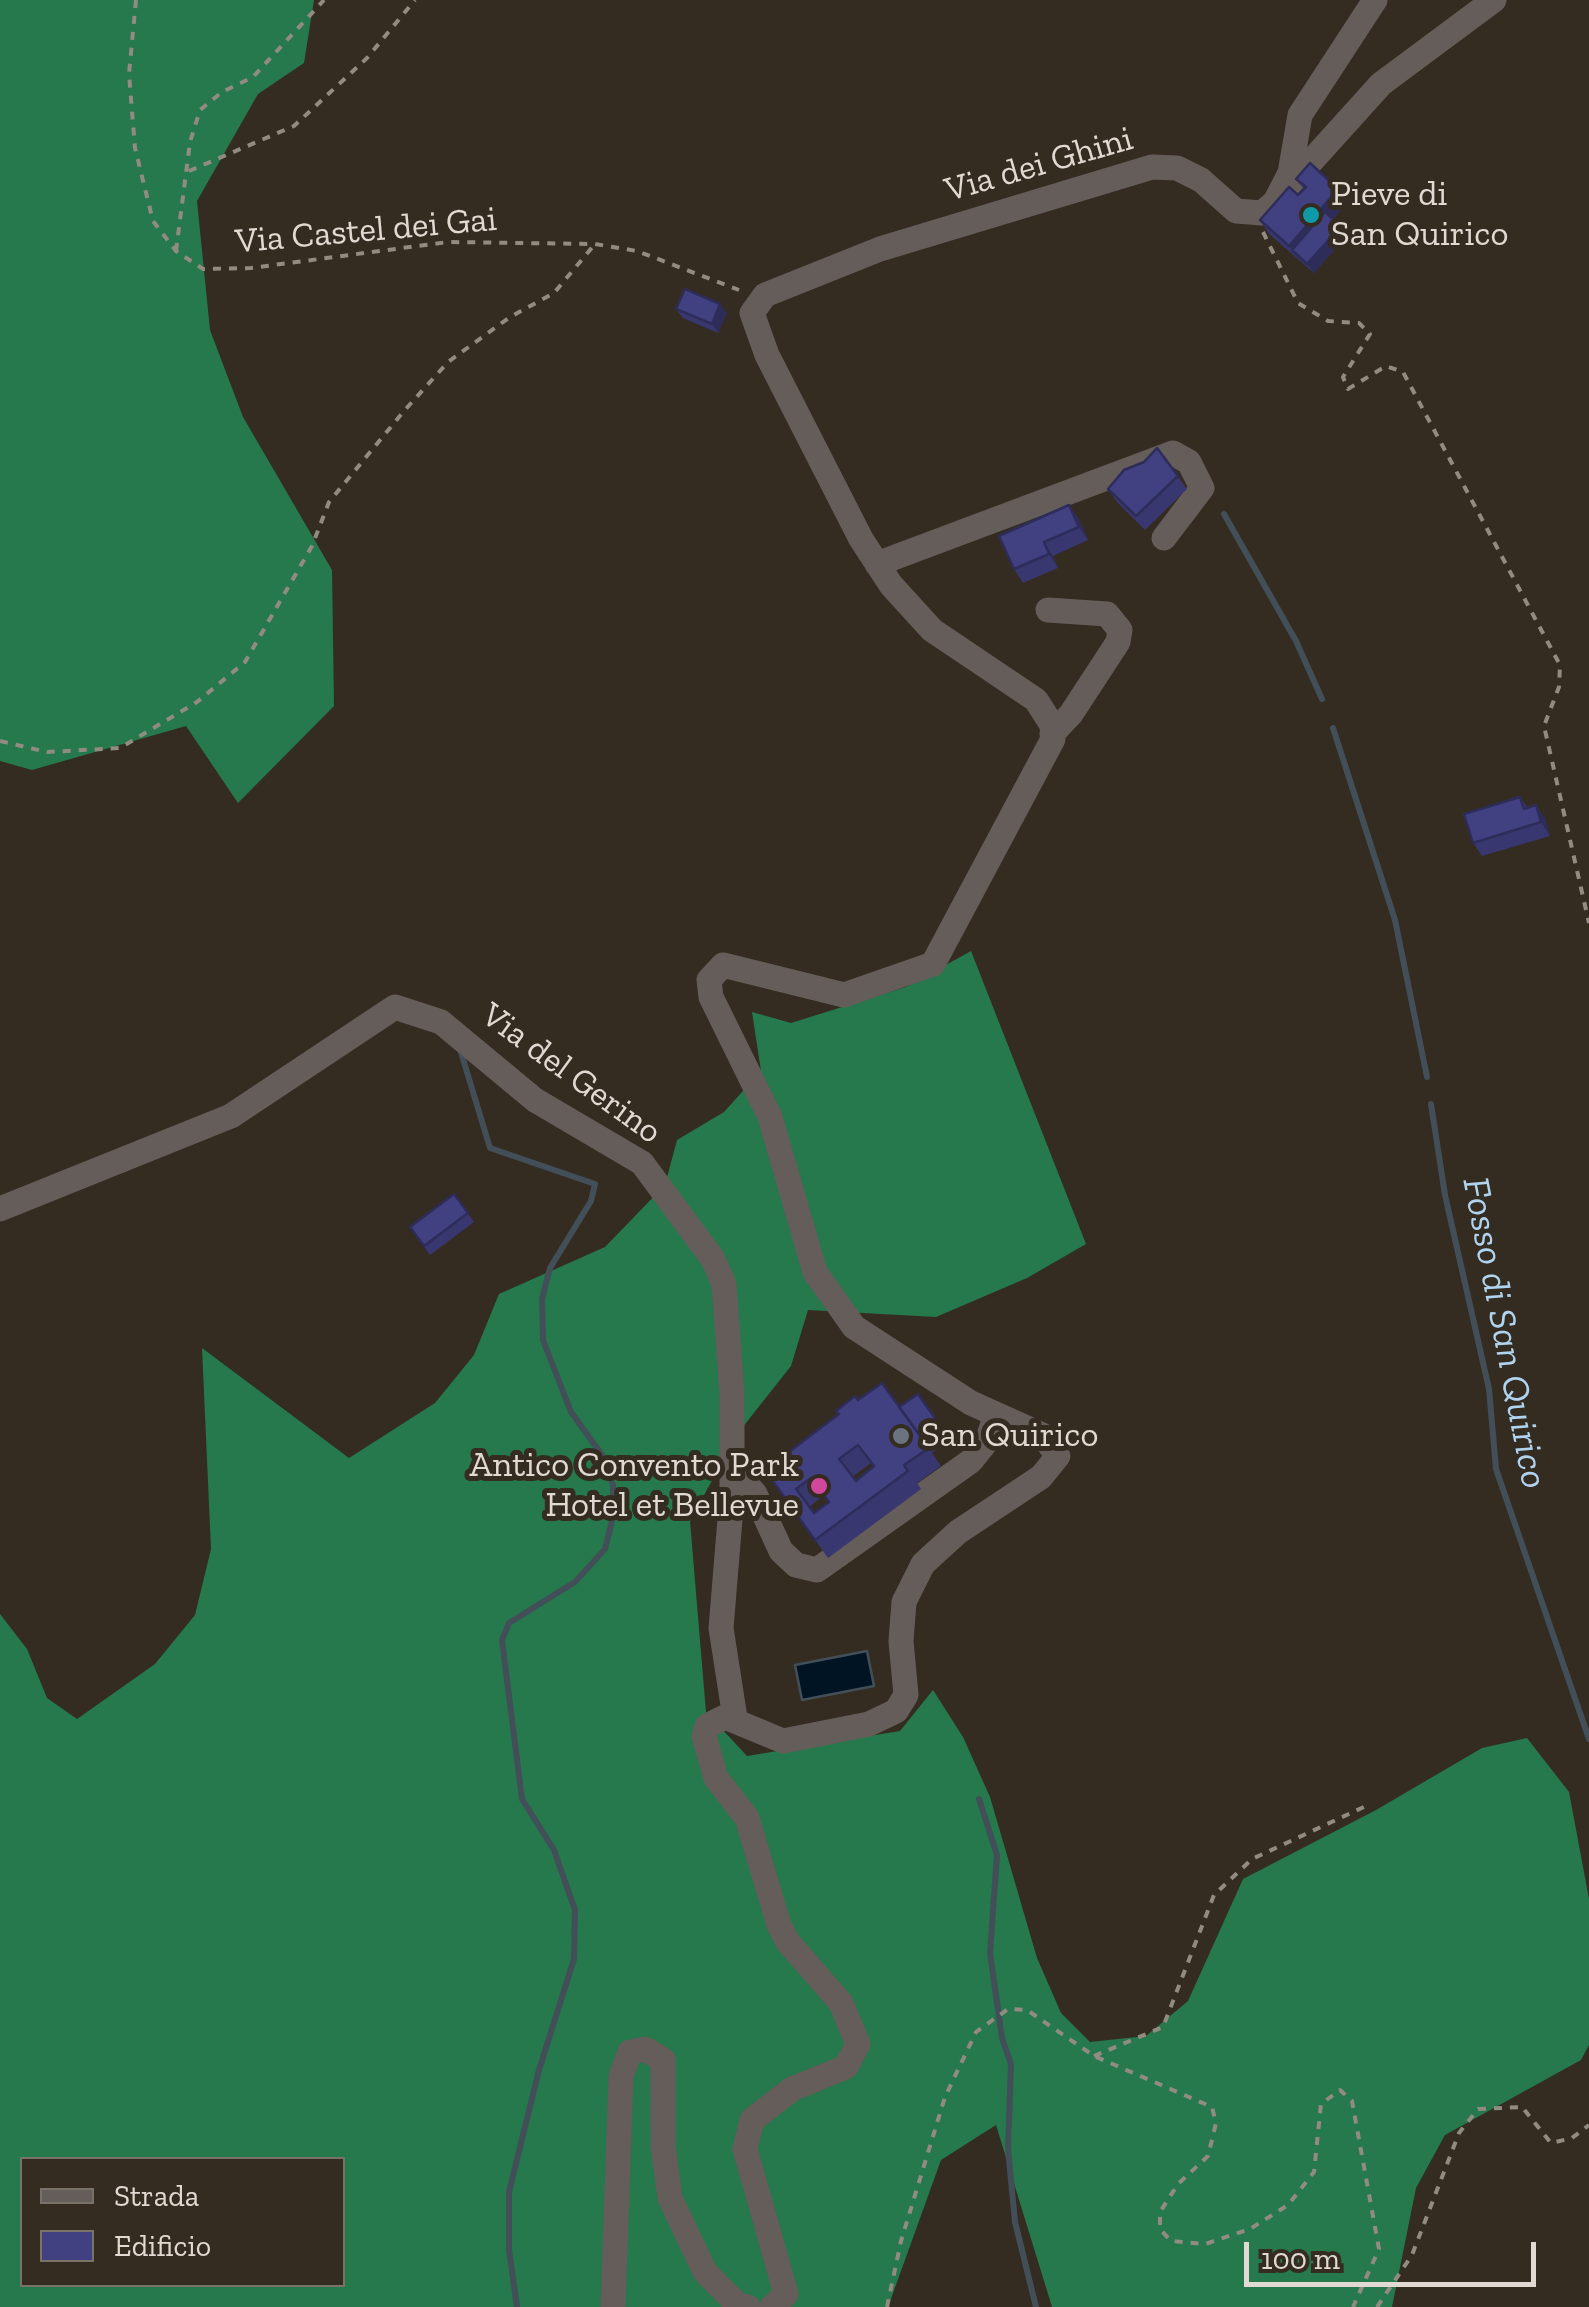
<!DOCTYPE html>
<style>
body{margin:0}
#map{position:relative;width:1589px;height:2307px;overflow:hidden;background:#342c21;font-family:"Zilla Slab",serif}
canvas{display:block}
.legend{position:absolute;left:20px;top:2157px;width:325px;height:130px;box-sizing:border-box;background:#342c21;border:2px solid #797268;margin:0;padding:12px 18px;list-style:none;font-size:30px;color:#e0dad3}
.legend li{display:flex;align-items:center;gap:20px;height:50px}
.legend b{width:50px;border:2px solid #797268}
.scale{position:absolute;left:1244px;top:2242px;width:292px;height:45px;box-sizing:border-box;border:5px solid #e0dad3;border-top:0;padding-left:12px;font-size:30px;line-height:35px;white-space:nowrap;color:#e0dad3;-webkit-text-stroke:8px #342c21;paint-order:stroke}
</style>
<div id="map">
<canvas width="1589" height="2307"></canvas>
<ul class="legend">
<li><b style="height:12px;background:#645d5a"></b>Strada</li>
<li><b style="height:28px;background:#414081"></b>Edificio</li>
</ul>
<div class="scale">100 m</div>
</div>
<script>
const ctx = document.querySelector('canvas').getContext('2d');
ctx.lineJoin = 'round';
function paint(path, color) { ctx.fillStyle = color; ctx.fill(path, 'evenodd'); }
const shape = rows => new Path2D(rows.map(r => 'M' + r).join(''));
function trace(path, color, width, dash) { ctx.strokeStyle = color; ctx.lineWidth = width; ctx.lineCap = dash ? 'butt' : 'round'; ctx.setLineDash(dash || []); ctx.stroke(path); }
function drawText(font, color, halo, rows, align = 'center') {
  ctx.font = font + ' "Zilla Slab",serif'; ctx.lineWidth = 10; ctx.setLineDash([]); ctx.textBaseline = 'middle'; ctx.strokeStyle = halo; ctx.fillStyle = color; for (const [text, x, y, turn = 0] of rows) {
    ctx.save(); ctx.translate(x, y); ctx.rotate((+turn || 0) * Math.PI / 180); ctx.textAlign = isNaN(turn) ? turn : align; if (halo) ctx.strokeText(text, 0, 0); ctx.fillText(text, 0, 0); ctx.restore();
  }
}
paint(shape([
 [0,0,314,0,304,63,258,94,197,201,210,330,243,417,332,570,334,706,238,803,186,726,32,770,0,761],
 [971,951,1086,1244,1027,1278,936,1317,808,1310,791,1366,738,1433,690,1521,706,1712,747,1756,900,1731,933,1690,963,1737,990,1797,1037,1958,1061,2013,1090,2042,1146,2036,1188,2001,1243,1879,1376,1810,1482,1748,1527,1738,1569,1792,1589,1899,1589,2045,1581,2060,1445,2135,1416,2188,1392,2307,1052,2307,996,2125,941,2160,888,2307,0,2307,0,1614,27,1649,47,1698,77,1719,155,1664,195,1615,211,1549,202,1348,349,1458,435,1403,474,1355,499,1294,605,1247,665,1185,677,1140,724,1112,761,1071,752,1012,791,1023,906,987],
 [22,2160,342,2160,342,2284,22,2284]
]), '#25794c');
const water = shape([
 [867,1651,874,1686,802,1700,795,1665,867,1651]
]);
paint(water, '#001423');
trace(water, '#434f58', 2.5);
trace(shape([
 [1224,514,1296,641,1322,699],
 [1333,728,1395,920,1427,1077],
 [460,1049,490,1148,595,1184,591,1201,550,1268,542,1299,543,1340,571,1412,602,1455,613,1485,613,1517,605,1549,575,1582,509,1623,502,1640,522,1799,554,1850,575,1910,574,1959,539,2070,509,2192,509,2250,517,2307],
 [1431,1104,1445,1195,1489,1389,1496,1469,1589,1739],
 [979,1799,997,1855,990,1953,1002,2038,1011,2064,1008,2149,1015,2222,1036,2307]
]), '#434f58', 6);
trace(shape([
 [136,0,129,74,135,148,153,221,176,251,203,269,251,268,448,242,595,244,637,251,739,290],
 [189,171,294,126,367,58,415,0],
 [1263,232,1298,303,1328,321,1359,323,1370,334,1343,377,1348,389,1386,366,1403,372,1560,665,1559,687,1544,726,1589,923],
 [176,251,190,142,200,110,222,92,253,77,324,0],
 [0,741,47,752,120,748,197,702,245,662,312,546,329,502,404,411,448,362,510,317,554,293,595,244],
 [1094,2056,1163,2027,1214,1895,1252,1859,1366,1806],
 [887,2307,901,2241,945,2097,976,2032,1008,2009,1027,2010,1094,2056,1212,2107,1216,2123,1208,2156,1178,2184,1160,2212,1160,2229,1171,2241,1205,2244,1250,2229,1288,2205,1314,2172,1321,2104,1340,2090,1352,2101,1379,2249,1353,2307],
 [1377,2307,1412,2255,1459,2133,1478,2109,1522,2107,1551,2143,1572,2138,1589,2125]
]), '#928b82', 4, [8, 8]);
trace(shape([
 [1288,187,1381,84,1494,0],
 [877,564,1173,453,1189,462,1202,488,1164,538],
 [1048,610,1107,614,1120,630,1118,642,1071,714,1052,734],
 [0,1209,231,1116,395,1007,441,1022,535,1100,642,1163,713,1259,724,1284,732,1394,732,1495,721,1628,735,1718],
 [732,1478,742,1479,755,1494,781,1551,796,1565,817,1570,971,1461,987,1441,996,1415],
 [613,2307,621,2076,630,2052,645,2049,663,2060,663,2146,670,2198,705,2272,737,2304,748,2307],
 [772,2307,786,2294,745,2149,752,2120,792,2089,846,2067,858,2044,841,2003,788,1942,779,1925,747,1818,716,1778,704,1736,707,1726,725,1717,783,1741,869,1724,896,1711,906,1695,901,1641,904,1602,923,1564,958,1532,1041,1477,1058,1456,1042,1435,971,1403,854,1327,815,1272,770,1117,711,997,709,980,723,965,844,995,933,964,1053,739,1052,725,1036,700,932,630,891,585,861,539,767,355,752,313,765,295,880,249,1152,167,1177,168,1201,180,1236,211,1262,213,1275,202,1290,173,1300,115,1375,0]
]), '#645d5a', 25);
paint(shape([
 [1296,179,1348,202,1333,219,1347,235,1314,273,1269,234,1260,220,1297,194,1303,188],
 [676,309,727,313,718,333,683,318],
 [1157,448,1187,489,1145,530,1117,502,1108,489,1144,462],
 [1079,519,1088,540,1053,556,1058,568,1023,583,1014,569,999,536],
 [1520,797,1527,807,1545,818,1550,836,1482,856,1473,843],
 [454,1194,474,1222,430,1255,410,1227],
 [918,1394,950,1440,932,1453,941,1466,917,1483,921,1489,828,1558,765,1470,858,1400,899,1407],
 [871,1463,874,1467,856,1481,852,1477],
 [823,1496,828,1502,814,1513,809,1507]
]), '#38376f');
paint(shape([
 [1338,189,1348,202,1300,257,1289,246],
 [1341,226,1347,235,1314,273,1307,264],
 [720,304,727,313,718,333,712,324],
 [1069,505,1079,519,1088,540,1079,527],
 [1044,542,1053,556,1058,568,1049,554],
 [1536,805,1545,818,1550,836,1541,822]
]), '#2e2d5a');
const building = shape([
 [1310,163,1338,189,1289,246,1260,220,1289,187,1298,195,1306,187,1296,179,1310,163],
 [1325,212,1341,226,1307,264,1292,250,1325,212],
 [685,289,720,304,712,324,676,309,685,289],
 [1157,448,1178,476,1136,516,1108,489,1124,470,1144,462,1157,448],
 [1069,505,1079,527,1044,542,1049,554,1014,569,999,536,1069,505],
 [1520,797,1524,809,1536,805,1541,822,1473,843,1464,814,1520,797],
 [454,1194,468,1213,424,1246,410,1227,454,1194],
 [882,1383,929,1448,904,1465,908,1471,815,1540,765,1470,839,1414,836,1411,855,1396,858,1400,882,1383],
 [858,1445,874,1466,856,1481,839,1459,858,1445],
 [811,1478,829,1502,814,1513,796,1489,811,1478],
 [918,1394,944,1431,926,1444,899,1407,918,1394]
]);
paint(building, '#414081');
trace(building, '#2e2d5a', 2.5);
for (const [x, y, r, color] of [
 [1311,215,10,"#0f9aa8"],
 [901,1436,10,"#6b7280"],
 [819,1486,10,"#d1479c"]
]) { const dot = new Path2D(); dot.arc(x, y, r, 0, 2 * Math.PI); ctx.fillStyle = color; ctx.fill(dot); trace(dot, '#342c21', 4); }
drawText('35px', '#e0dad3', '#342c21', [
 ["Via dei Ghini",1039,165,-16],
 ["Via Castel dei Gai",366,231,-5],
 ["Via del Gerino",571,1074,36]
]);
drawText('35px', '#e0dad3', '#342c21', [
 ["Pieve di",1331,195],
 ["San Quirico",1331,235],
 ["San Quirico",921,1436],
 ["Antico Convento Park",799,1466,"right"],
 ["Hotel et Bellevue",799,1506,"right"]
], 'left');
drawText('italic 38px', '#b0d3f0', '#342c21', [
 ["Fosso di San Quirico",1504,1333,79]
]);
</script>
